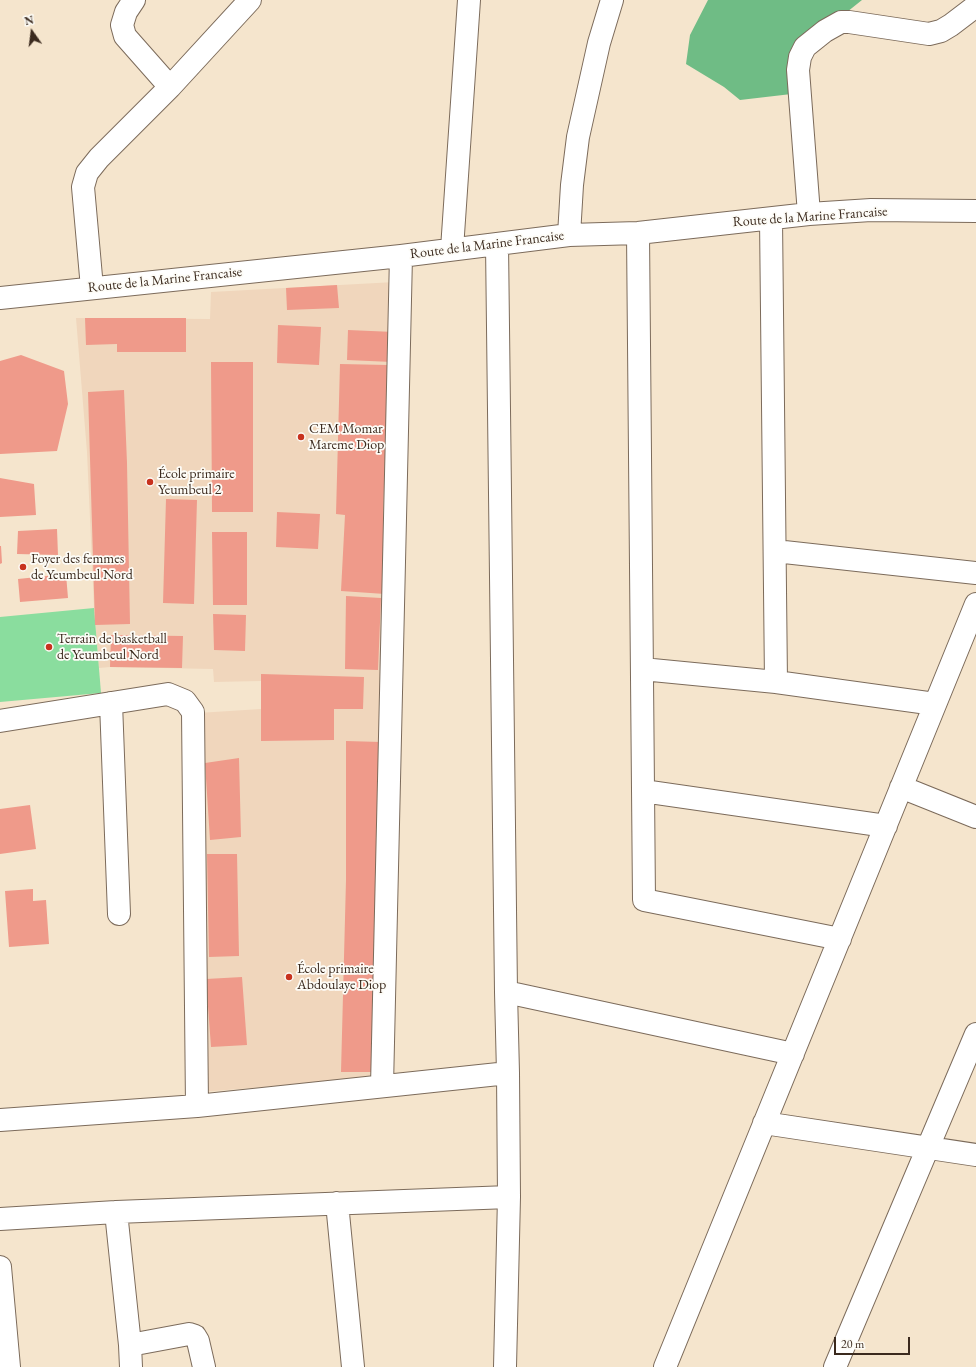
<!DOCTYPE html>
<meta charset="utf-8">
<style>
body{margin:0}
#map{position:relative;width:976px;height:1367px;overflow:hidden;background:#f5e5cd;font-family:"EB Garamond",serif}
canvas{display:block}
.north{position:absolute;left:12px;top:12px;width:40px;height:40px;-webkit-text-stroke:3px #fdfcf7;paint-order:stroke;rotate:346deg;font-size:11px;font-weight:700;line-height:16px;text-align:center;color:#3b2a1e}
.north::after{content:'';display:block;margin:auto;width:14px;height:18px;background:#3b2a1e;clip-path:polygon(50% 0,100% 100%,50% 72%,0 100%)}
.scale{position:absolute;left:834px;top:1337px;width:76px;height:18px;box-sizing:border-box;border:2px solid #3b2a1e;border-top:0;padding-left:5px;font-size:12px;line-height:14px;white-space:nowrap;color:#3b2a1e;-webkit-text-stroke:3px #fdfcf7;paint-order:stroke}
</style>
<div id="map">
<canvas width="976" height="1367"></canvas>
<div class="north">N</div>
<div class="scale">20 m</div>
</div>
<script>
const ctx = document.querySelector('canvas').getContext('2d');
ctx.lineJoin = 'round';
function paint(path, color) { ctx.fillStyle = color; ctx.fill(path, 'evenodd'); }
const shape = rows => new Path2D(rows.map(r => 'M' + r).join(''));
function trace(path, color, width, dash) { ctx.strokeStyle = color; ctx.lineWidth = width; ctx.lineCap = dash ? 'butt' : 'round'; ctx.setLineDash(dash || []); ctx.stroke(path); }
function drawText(font, color, halo, rows, align = 'center') {
  ctx.font = font + ' "EB Garamond",serif'; ctx.lineWidth = 3.5; ctx.setLineDash([]); ctx.textBaseline = 'middle'; ctx.strokeStyle = halo; ctx.fillStyle = color; for (const [text, x, y, turn = 0] of rows) {
    ctx.save(); ctx.translate(x, y); ctx.rotate((+turn || 0) * Math.PI / 180); ctx.textAlign = isNaN(turn) ? turn : align; if (halo) ctx.strokeText(text, 0, 0); ctx.fillText(text, 0, 0); ctx.restore();
  }
}
paint(shape([
 [395,282,376,1078,201,1092,198,713,261,709,261,681,214,682,213,669,110,667,99,668,94,608,87,452,76,318,210,319,211,292]
]), '#f0d6bc');
paint(shape([
 [94,608,101,693,0,702,0,617]
]), '#8add9e');
paint(shape([
 [708,0,862,0,842,16,812,35,800,93,740,100,724,87,686,64,690,35]
]), '#6fbc85');
paint(shape([
 [337,285,339,308,287,310,286,288],
 [85,318,186,318,186,352,117,352,117,344,86,345],
 [278,325,321,327,319,365,277,363],
 [348,330,394,332,392,362,347,360],
 [21,355,64,371,68,404,57,451,0,454,0,361],
 [211,362,253,362,253,512,212,512],
 [340,364,388,365,383,517,389,517,385,594,341,591,345,515,336,514],
 [124,390,127,463,130,624,95,625,88,392],
 [0,478,34,484,36,515,0,517],
 [166,499,197,500,194,604,163,603],
 [277,512,320,514,318,549,276,547],
 [57,529,58,555,17,554,18,531],
 [212,532,247,532,247,605,213,605],
 [0,546,1,546,2,563,0,564],
 [66,574,68,598,20,602,18,579],
 [346,596,381,598,378,670,345,669],
 [213,614,246,615,245,651,214,650],
 [111,635,183,636,182,668,110,667],
 [261,674,364,677,363,709,334,709,334,740,261,741],
 [346,741,381,742,376,1072,341,1072,346,880],
 [239,758,241,837,210,840,205,763],
 [30,805,36,849,0,854,0,809],
 [207,854,237,854,239,956,209,957],
 [33,889,33,901,46,900,49,944,9,947,5,891],
 [242,977,247,1045,211,1047,206,979]
]), '#ef9a8a');
const minor = shape([
 [134,0,126,12,122,25,125,36,170,87],
 [809,214,798,70,800,57,805,47,825,31,841,22,849,22,929,34,941,31,951,25,976,6],
 [771,219,776,682],
 [638,233,644,900,840,939],
 [569,235,572,185,578,137,599,43,612,0],
 [497,244,506,992,508,1073,509,1197,505,1367],
 [452,249,469,0],
 [92,288,83,187,87,173,99,158,170,87,250,0],
 [0,298,401,256,569,235,638,233,809,214,871,210,976,211],
 [775,551,976,573],
 [642,669,776,682,935,704],
 [111,703,119,914],
 [0,721,168,694,185,701,193,712,197,1106],
 [901,787,976,817],
 [643,791,886,826],
 [506,992,793,1054],
 [382,1086,401,256],
 [0,1120,197,1106,508,1073],
 [764,1123,976,1155],
 [337,1203,353,1367],
 [116,1212,130,1345,131,1367],
 [0,1219,116,1212,509,1197],
 [0,1267,9,1367],
 [130,1345,189,1334,195,1336,198,1341,204,1367],
 [665,1367,976,604],
 [835,1367,976,1034]
]);
trace(minor, '#7c6b5b', 24);
trace(minor, '#fff', 22);
for (const [x, y, r, color] of [
 [301,437,4,"#c8321e"],
 [150,482,4,"#c8321e"],
 [23,567,4,"#c8321e"],
 [49,647,4,"#c8321e"],
 [289,977,4,"#c8321e"]
]) { const dot = new Path2D(); dot.arc(x, y, r, 0, 2 * Math.PI); ctx.fillStyle = color; ctx.fill(dot); trace(dot, '#fdfcf7', 1.5); }
drawText('14px', '#3b2a1e', '#fdfcf7', [
 ["Route de la Marine Francaise",810,217,-4],
 ["Route de la Marine Francaise",487,245,-7],
 ["Route de la Marine Francaise",165,280,-6]
]);
drawText('14px', '#3b2a1e', '#fdfcf7', [
 ["CEM Momar",309,429],
 ["Mareme Diop",309,445],
 ["École primaire",158,474],
 ["Yeumbeul 2",158,490],
 ["Foyer des femmes",31,559],
 ["de Yeumbeul Nord",31,575],
 ["Terrain de basketball",57,639],
 ["de Yeumbeul Nord",57,655],
 ["École primaire",297,969],
 ["Abdoulaye Diop",297,985]
], 'left');
</script>
